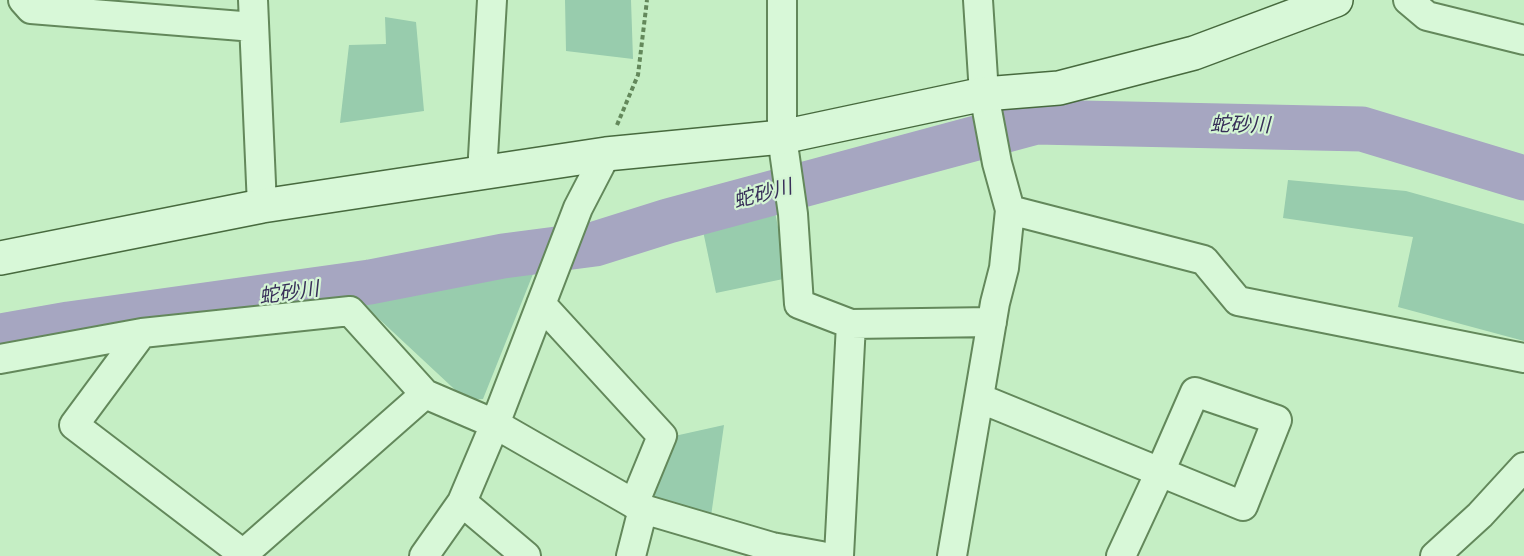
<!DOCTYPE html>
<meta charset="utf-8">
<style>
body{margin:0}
canvas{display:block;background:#c5eec4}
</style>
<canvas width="1524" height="556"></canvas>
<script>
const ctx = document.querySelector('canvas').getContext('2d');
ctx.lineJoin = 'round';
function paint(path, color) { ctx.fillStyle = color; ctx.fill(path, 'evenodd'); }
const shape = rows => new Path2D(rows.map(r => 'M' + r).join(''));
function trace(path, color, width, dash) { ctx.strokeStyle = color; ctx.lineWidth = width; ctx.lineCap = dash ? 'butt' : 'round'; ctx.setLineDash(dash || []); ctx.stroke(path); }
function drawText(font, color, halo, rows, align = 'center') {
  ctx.font = font + ' "Times New Roman","Noto Sans JP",serif'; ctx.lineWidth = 4.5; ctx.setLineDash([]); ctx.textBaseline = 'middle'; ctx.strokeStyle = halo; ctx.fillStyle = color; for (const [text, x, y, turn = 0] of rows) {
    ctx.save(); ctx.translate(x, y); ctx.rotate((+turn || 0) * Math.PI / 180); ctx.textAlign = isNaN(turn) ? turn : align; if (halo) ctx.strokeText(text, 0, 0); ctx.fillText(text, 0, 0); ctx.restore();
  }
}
paint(shape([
 [565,0,631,0,633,59,566,51],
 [385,17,416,22,424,111,340,123,349,45,386,44],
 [1288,180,1406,191,1524,224,1524,341,1398,307,1413,237,1283,218],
 [775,212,788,278,716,293,702,226],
 [535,269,483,399,466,400,363,304],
 [724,425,711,516,654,498,648,490,670,437]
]), '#98ccad');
trace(shape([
 [0,336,69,324,370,282,503,256,595,244,668,221,1036,122,1362,129,1524,178]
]), '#a6a6c1', 45);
const street = shape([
 [23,0,31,9,254,27],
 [253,0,262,206],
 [782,0,782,137,793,214,799,304,851,324,992,322],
 [1408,0,1427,16,1524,40],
 [482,174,492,0],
 [1010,210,1204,260,1238,301,1524,358],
 [541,304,662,436,634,504],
 [142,333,74,425,243,554],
 [0,359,142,333,350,311,425,394,495,424,643,509,772,547,821,556],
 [979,398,1160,472,1243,506,1277,420,1195,392,1160,472,1121,556],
 [462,502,526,556],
 [241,556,425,394],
 [424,556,462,502,495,424,578,208,606,154],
 [631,556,643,509],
 [839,556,851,324],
 [952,556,995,303,1004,268,1010,210,997,163,984,94,978,0],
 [1435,556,1480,515,1524,467]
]);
const secondary = shape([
 [0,258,262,206,606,154,782,137,984,94,1059,88,1194,53,1336,0]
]);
trace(street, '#63885b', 32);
trace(secondary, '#476a3e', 36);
trace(shape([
 [617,125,638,75,647,0]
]), '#63885b', 4, [4.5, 3]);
trace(street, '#d8f8d8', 28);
trace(secondary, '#d8f8d8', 33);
drawText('italic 20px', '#372e58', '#d4f5d4', [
 ["蛇砂川",1240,126,1],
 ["蛇砂川",763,195,-15],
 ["蛇砂川",289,294,-8]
]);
</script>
